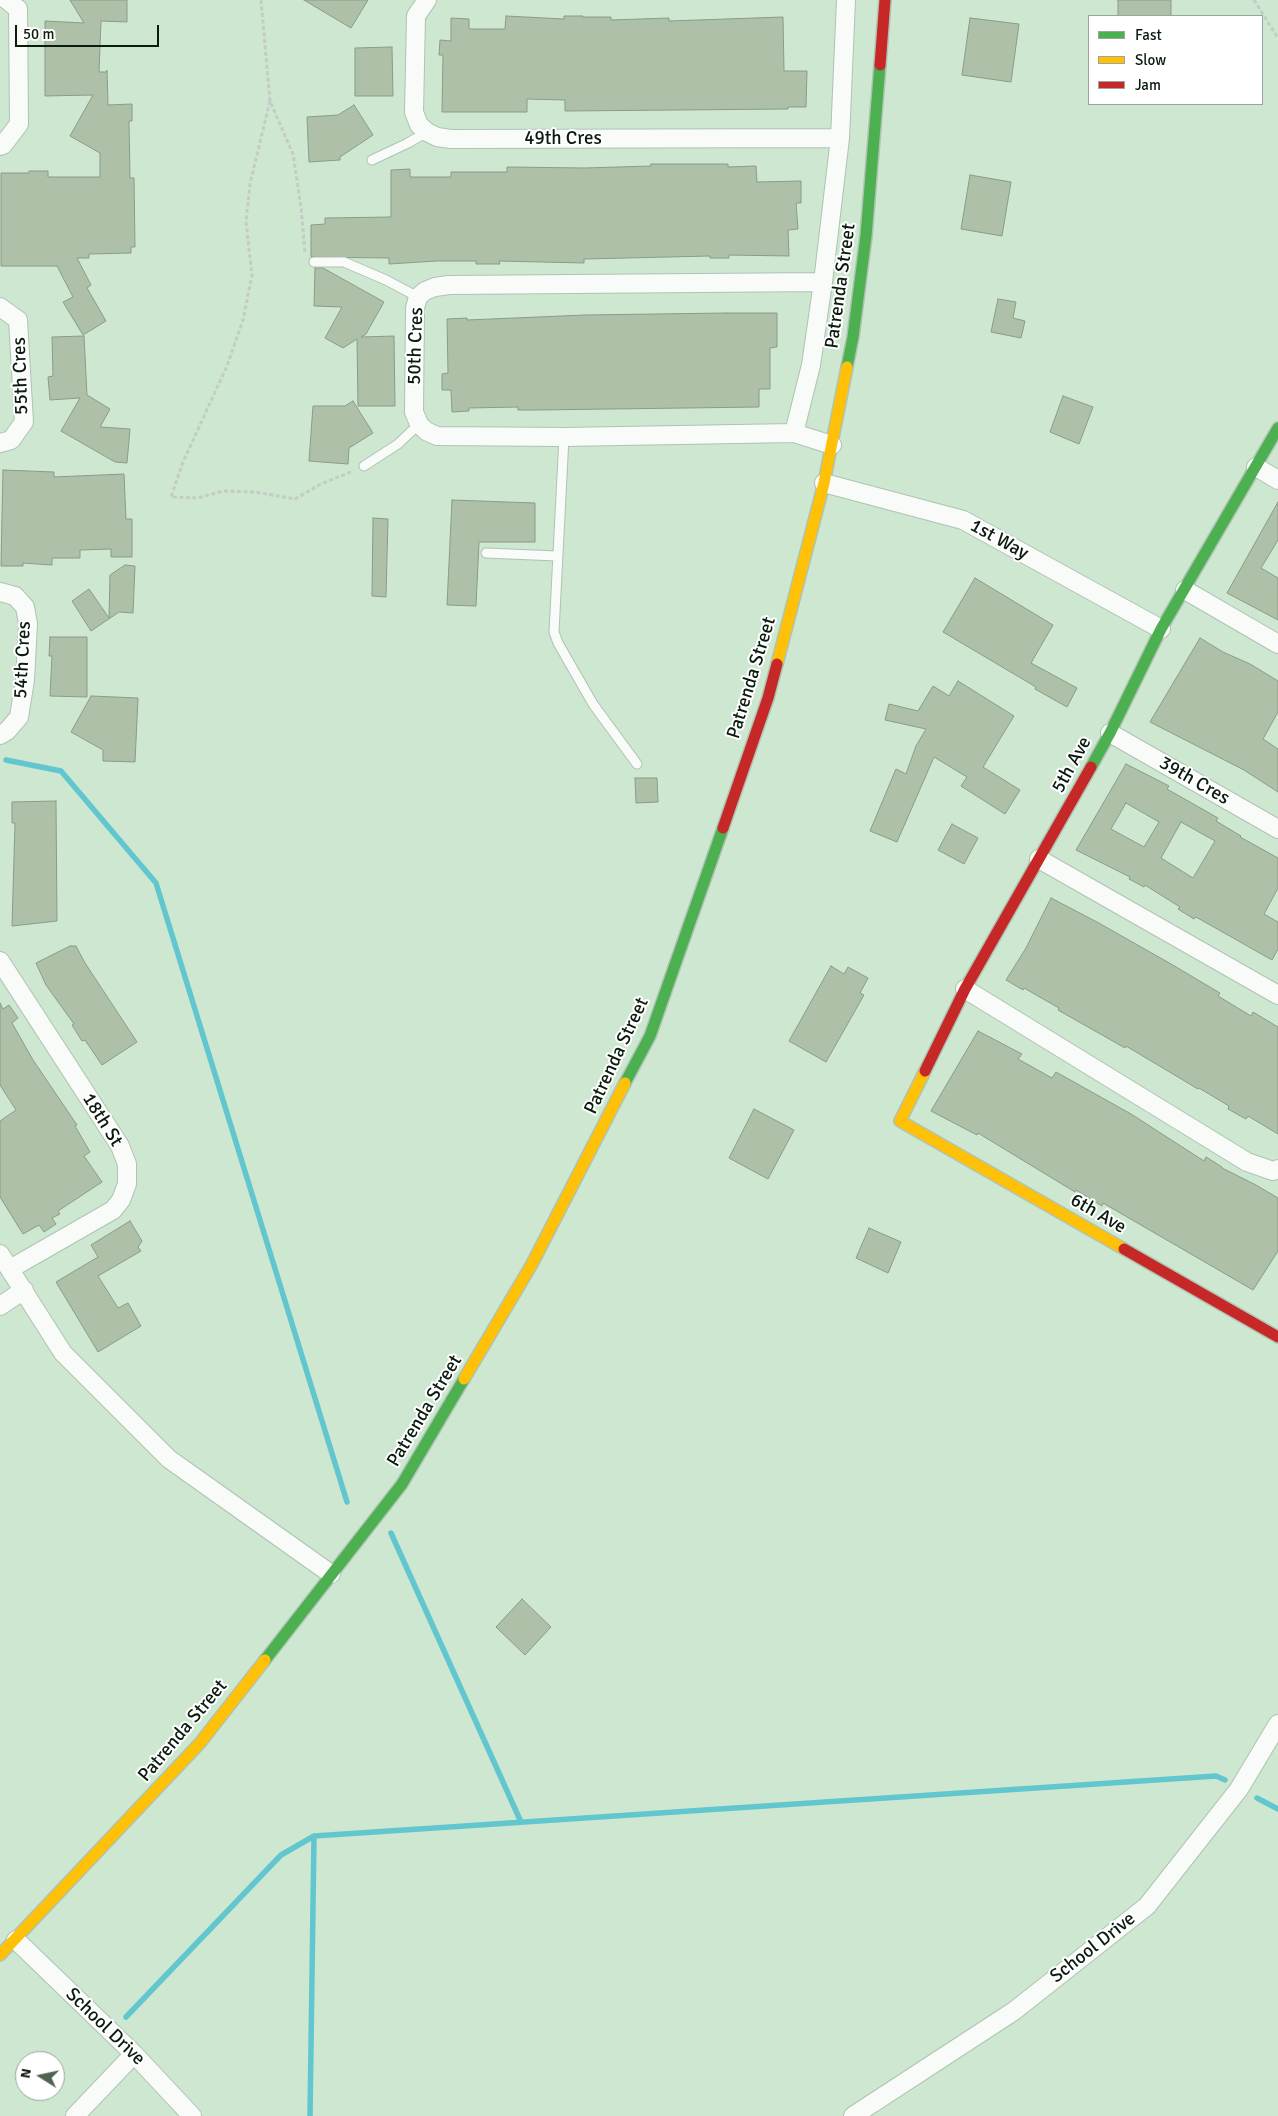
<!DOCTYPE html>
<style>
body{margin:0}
#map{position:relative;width:1278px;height:2116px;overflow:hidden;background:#cde7d1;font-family:Signika,sans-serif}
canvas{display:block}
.legend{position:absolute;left:1088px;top:15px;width:175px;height:90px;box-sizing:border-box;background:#fff;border:1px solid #9da49f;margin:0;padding:6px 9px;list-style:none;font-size:15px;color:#0b1c0f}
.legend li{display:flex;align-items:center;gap:10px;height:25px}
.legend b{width:25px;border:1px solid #9da49f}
.north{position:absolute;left:15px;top:2051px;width:50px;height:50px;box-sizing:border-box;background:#fff;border:1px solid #9da49f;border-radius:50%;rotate:280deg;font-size:14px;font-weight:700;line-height:20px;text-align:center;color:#0b1c0f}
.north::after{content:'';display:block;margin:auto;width:18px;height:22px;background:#4f6353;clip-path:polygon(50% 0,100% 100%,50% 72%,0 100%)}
.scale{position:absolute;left:15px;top:25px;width:144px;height:22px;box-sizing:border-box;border:2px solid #0b1c0f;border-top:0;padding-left:6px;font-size:15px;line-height:18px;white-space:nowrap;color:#0b1c0f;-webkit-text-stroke:4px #fff;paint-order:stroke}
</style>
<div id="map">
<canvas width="1278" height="2116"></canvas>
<ul class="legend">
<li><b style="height:6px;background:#4caf50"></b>Fast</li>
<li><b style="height:6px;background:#ffc107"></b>Slow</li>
<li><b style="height:6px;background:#c62828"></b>Jam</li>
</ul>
<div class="north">N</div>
<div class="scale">50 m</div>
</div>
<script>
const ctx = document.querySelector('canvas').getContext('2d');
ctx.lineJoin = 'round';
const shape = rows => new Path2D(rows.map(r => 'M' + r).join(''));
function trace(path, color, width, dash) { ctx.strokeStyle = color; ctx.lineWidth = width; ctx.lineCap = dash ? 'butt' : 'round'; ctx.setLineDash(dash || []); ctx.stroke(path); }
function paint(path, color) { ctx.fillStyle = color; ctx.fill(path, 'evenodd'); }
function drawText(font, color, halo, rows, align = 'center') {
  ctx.font = font + ' Signika,sans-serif'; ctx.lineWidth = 4; ctx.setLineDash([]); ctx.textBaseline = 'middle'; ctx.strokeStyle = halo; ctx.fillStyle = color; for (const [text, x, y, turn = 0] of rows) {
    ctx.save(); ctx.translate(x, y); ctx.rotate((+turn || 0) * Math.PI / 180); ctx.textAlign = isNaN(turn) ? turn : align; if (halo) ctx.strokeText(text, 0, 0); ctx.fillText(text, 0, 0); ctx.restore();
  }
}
trace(shape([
 [6,760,61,771,156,883,347,1502],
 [391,1533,521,1822],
 [1257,1798,1278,1809],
 [126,2017,281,1855,314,1836,1216,1776,1225,1780],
 [310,2116,314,1836]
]), '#62c6ce', 5.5);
const building = shape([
 [70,0,127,0,127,22,101,21,99,72,106,72,107,70,108,105,132,104,132,121,129,121,130,178,134,178,135,247,131,247,131,253,89,254,89,258,77,258,91,285,87,288,106,321,83,335,63,302,73,297,57,266,1,266,1,173,29,173,29,171,48,171,48,177,100,177,100,153,70,136,93,95,45,96,45,21,84,23,70,0],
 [304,0,368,0,351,28,304,0],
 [1118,0,1171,0,1171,16,1118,16,1118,0],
 [506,16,564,19,564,16,583,16,583,17,611,17,611,20,669,18,669,21,783,17,784,71,807,71,806,107,788,107,788,109,565,111,565,100,527,99,527,112,442,112,443,55,439,55,440,40,451,41,451,18,469,19,469,29,505,29,506,16],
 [970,18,1019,24,1011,82,962,75,970,18],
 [392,47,393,96,355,96,355,48,392,47],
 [354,105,373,135,340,157,340,160,309,162,307,117,338,115,354,105],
 [651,164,728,164,728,167,756,166,757,182,801,181,801,203,796,203,798,229,788,230,789,256,729,255,729,258,710,258,710,256,584,259,584,263,499,261,500,264,476,264,476,261,436,261,389,264,389,258,311,257,311,225,325,224,325,218,391,217,391,170,410,169,410,177,451,177,451,172,507,172,507,167,584,168,651,166,651,164],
 [970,175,1011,182,1002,236,961,229,970,175],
 [315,268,323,268,384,302,366,334,361,337,394,336,395,406,358,406,357,339,343,348,325,338,342,307,314,306,315,268],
 [998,299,1016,302,1013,318,1025,321,1021,338,991,332,998,299],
 [727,313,777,313,777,347,770,348,770,389,759,389,759,407,537,410,518,410,518,407,469,408,469,411,452,412,451,390,442,390,442,374,448,373,447,319,467,318,467,320,585,315,727,313],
 [84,336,87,395,110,409,100,427,130,429,127,463,115,462,61,431,80,398,50,400,48,377,53,376,52,337,84,336],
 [1063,396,1093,407,1079,444,1050,432,1063,396],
 [353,401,373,433,349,448,348,464,309,461,313,406,345,406,353,401],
 [3,470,54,472,54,477,124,474,126,519,132,519,132,557,111,557,111,549,80,550,80,558,52,558,52,565,23,563,23,566,1,566,3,470],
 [452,500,535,503,535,542,479,542,476,606,447,605,452,500],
 [1278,502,1278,540,1261,568,1278,578,1278,620,1227,593,1278,502],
 [373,518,388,519,386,597,372,596,373,518],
 [125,565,135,566,133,613,119,612,91,631,72,601,89,589,109,618,110,575,125,565],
 [975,578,1053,625,1031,663,1077,688,1067,707,1035,689,1036,687,943,632,975,578],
 [50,637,87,637,87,697,50,696,52,656,49,656,50,637],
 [1200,638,1223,652,1250,664,1278,681,1278,712,1263,739,1278,749,1278,792,1244,770,1150,722,1200,638],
 [958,681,1014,716,983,767,1020,790,1005,814,961,786,967,777,934,757,897,842,870,831,896,769,906,774,916,746,926,729,885,720,889,704,918,711,933,686,949,696,958,681],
 [91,696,138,698,135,762,103,761,103,750,71,732,91,696],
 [1126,764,1169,786,1167,789,1218,818,1216,821,1241,836,1240,837,1278,858,1278,888,1264,914,1278,922,1278,949,1272,960,1196,917,1194,919,1178,909,1180,907,1145,885,1144,887,1129,879,1130,877,1076,850,1126,764],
 [1126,803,1159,822,1144,847,1111,829,1126,803],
 [1181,822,1215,841,1193,878,1161,858,1181,822],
 [635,778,657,778,658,802,636,803,635,778],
 [56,801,57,921,12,926,15,823,12,823,12,802,56,801],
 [952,824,978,838,964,864,938,850,952,824],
 [1051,898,1097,922,1171,964,1220,993,1218,996,1251,1016,1253,1012,1278,1027,1278,1134,1248,1116,1246,1119,1228,1109,1229,1106,1199,1088,1198,1089,1126,1046,1125,1048,1058,1010,1059,1008,1024,988,1023,990,1006,980,1026,948,1051,898],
 [70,946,76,946,85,963,137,1042,102,1065,85,1040,82,1041,72,1025,74,1024,46,985,36,963,70,946],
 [831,966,844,974,848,967,868,978,860,993,864,995,826,1062,789,1041,831,966],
 [0,1003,3,1009,9,1005,18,1018,12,1023,33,1060,77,1125,75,1126,90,1152,84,1156,102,1182,58,1211,60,1214,52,1218,56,1224,44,1232,39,1225,23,1234,0,1197,0,1121,16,1110,0,1085,0,1003],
 [978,1031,1022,1054,1018,1059,1052,1078,1056,1072,1131,1114,1204,1161,1206,1157,1222,1167,1222,1168,1256,1185,1278,1198,1278,1251,1253,1290,1103,1203,1102,1206,1076,1190,1075,1192,978,1133,977,1135,931,1111,978,1031],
 [754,1109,794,1130,768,1179,729,1158,754,1109],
 [130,1221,142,1241,138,1247,141,1251,98,1276,118,1308,128,1303,141,1326,98,1352,56,1282,98,1257,91,1245,130,1221],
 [869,1228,901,1242,888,1273,856,1258,869,1228],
 [522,1599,551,1627,525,1655,496,1627,522,1599]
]);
paint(building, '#aec1a8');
trace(building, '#8a9b88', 1);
const lane = shape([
 [372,160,408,143,427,132],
 [314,262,344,262,386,280,418,297],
 [564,437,554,632,558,643,593,704,637,764],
 [364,466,398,444,419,424],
 [486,553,557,556]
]);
const street = shape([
 [427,0,416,16,414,112,419,125,427,132,437,137,451,139,840,138],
 [0,146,3,145,19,124,18,9,7,0],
 [0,307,18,320,24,422,11,440,0,443],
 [794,433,564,437,437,436,426,431,419,424,414,412,415,308,418,297,425,291,435,287,449,285,823,282],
 [832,445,794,433,811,365,823,282,840,138,846,0],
 [1256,467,1278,480],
 [824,483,963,520,1161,629],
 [1185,590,1278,644],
 [0,592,15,596,25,607,28,624,25,680,19,717,7,731,0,735],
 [1110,733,1278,829],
 [1039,859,1278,995],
 [0,961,120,1146,127,1164,127,1184,121,1200,113,1210,10,1269],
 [965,989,1247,1162,1273,1171,1278,1169],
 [0,1254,63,1353,169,1459,331,1574],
 [0,1306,24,1290],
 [16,1940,134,2054,192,2116],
 [75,2116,134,2054],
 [853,2116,1014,2011,1147,1906,1239,1789,1278,1724]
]);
const fast = shape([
 [847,367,853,337,866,236,880,65],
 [1091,767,1110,733,1161,629,1278,428],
 [625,1083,650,1036,723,828],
 [265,1660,402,1484,464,1379]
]);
const slow = shape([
 [777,664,824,483,847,367],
 [925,1071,900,1121,1124,1249],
 [464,1379,532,1264,625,1083],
 [0,1955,200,1743,265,1660]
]);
const jam = shape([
 [880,65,885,0],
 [723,828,768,698,777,664],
 [925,1071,965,989,1091,767],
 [1124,1249,1278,1337]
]);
trace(lane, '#afc3b3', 11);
trace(street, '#afc3b3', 20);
trace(fast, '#afc3b3', 14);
trace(slow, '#afc3b3', 14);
trace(jam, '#afc3b3', 14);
trace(shape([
 [261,0,270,101,293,154,301,207,305,253],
 [1254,0,1278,38],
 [270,101,250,184,246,222,252,275,243,320,227,366,183,462,171,497,197,498,224,491,255,492,295,499,321,484,353,471]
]), '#c4ccc6', 3, [4, 2.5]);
trace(lane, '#f8fbf8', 9);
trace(street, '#f8fbf8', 18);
trace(fast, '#4caf50', 11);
trace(slow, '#ffc107', 11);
trace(jam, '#c62828', 11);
drawText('19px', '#0b1c0f', '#fff', [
 ["49th Cres",563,139],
 ["Patrenda Street",841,286,-82],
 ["50th Cres",416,346,-88],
 ["55th Cres",21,376,-92],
 ["1st Way",999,540,29],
 ["54th Cres",23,660,-87],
 ["Patrenda Street",752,678,-73],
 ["5th Ave",1072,765,-61],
 ["39th Cres",1194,781,30],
 ["Patrenda Street",617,1056,-65],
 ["18th St",102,1120,58],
 ["6th Ave",1098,1214,30],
 ["Patrenda Street",425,1411,-59],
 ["Patrenda Street",183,1731,-50],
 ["School Drive",1093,1948,-38],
 ["School Drive",105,2027,44]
]);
</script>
